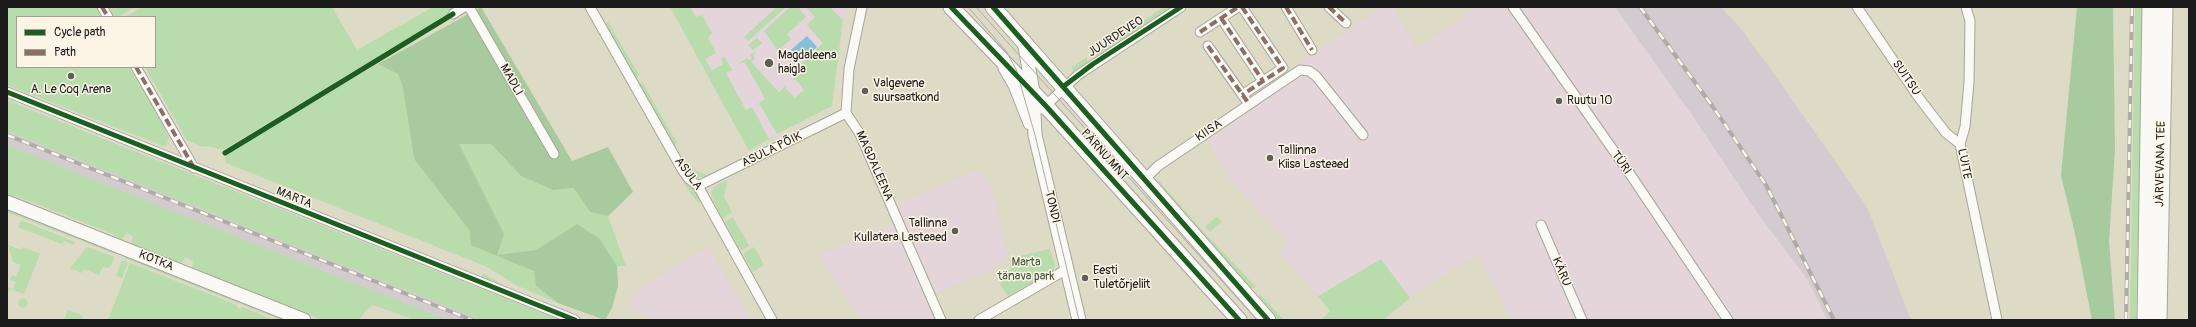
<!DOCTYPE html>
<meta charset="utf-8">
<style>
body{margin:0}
#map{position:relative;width:2196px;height:327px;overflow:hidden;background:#dddac6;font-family:Pangolin,sans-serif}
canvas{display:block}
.frame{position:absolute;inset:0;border:8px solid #1c1c1c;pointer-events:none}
.legend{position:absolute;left:16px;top:16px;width:140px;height:52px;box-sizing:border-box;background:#fcf5e5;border:1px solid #a29e95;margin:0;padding:5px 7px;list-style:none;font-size:12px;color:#1c1c1c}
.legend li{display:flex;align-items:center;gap:8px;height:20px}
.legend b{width:20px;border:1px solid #a29e95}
</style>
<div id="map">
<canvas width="2196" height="327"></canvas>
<div class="frame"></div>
<ul class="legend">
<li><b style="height:5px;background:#1b5e20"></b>Cycle path</li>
<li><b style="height:5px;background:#8d6e63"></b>Path</li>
</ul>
</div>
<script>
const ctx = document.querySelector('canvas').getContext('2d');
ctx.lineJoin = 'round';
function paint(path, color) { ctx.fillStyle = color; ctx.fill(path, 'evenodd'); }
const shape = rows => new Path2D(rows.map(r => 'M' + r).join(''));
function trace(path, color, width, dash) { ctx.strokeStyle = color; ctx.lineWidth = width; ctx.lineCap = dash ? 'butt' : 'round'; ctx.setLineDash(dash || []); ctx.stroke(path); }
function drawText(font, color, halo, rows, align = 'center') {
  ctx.font = font + ' Pangolin,sans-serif'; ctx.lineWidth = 3; ctx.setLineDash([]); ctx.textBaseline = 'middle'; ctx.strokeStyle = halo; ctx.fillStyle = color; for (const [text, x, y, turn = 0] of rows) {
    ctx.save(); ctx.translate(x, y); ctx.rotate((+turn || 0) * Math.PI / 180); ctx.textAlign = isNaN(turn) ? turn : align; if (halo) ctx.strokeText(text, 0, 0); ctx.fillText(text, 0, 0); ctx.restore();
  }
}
paint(shape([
 [670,7,849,7,843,20,832,106,777,134,749,151],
 [1382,7,1393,7,1416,49,1477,7,1615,7,1692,115,1758,214,1808,280,1827,320,1511,320,1478,253,1410,298,1381,260,1318,296,1281,255,1287,243,1227,176,1208,140,1271,97,1264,88],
 [978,170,991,185,1008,258,994,269,936,293,897,204],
 [893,223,908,259,934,320,861,320,818,255],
 [709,247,751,320,656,320,627,306,644,285]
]), '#e4d5db');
paint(shape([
 [1615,7,1721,7,1742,30,1775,75,1867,207,1911,320,1827,320,1808,280,1758,214,1692,115],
 [7,131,482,320,448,320,127,193,7,145]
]), '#d3cbcf');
paint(shape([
 [7,7,100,7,105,17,17,17,17,67,129,67,162,122,169,138,166,147,7,85],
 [109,7,135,7,118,17,114,17],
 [143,7,332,7,358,52,359,49,433,7,456,7,447,12,449,14,223,150,211,147,200,146,187,140,145,67,155,67,155,17,125,17],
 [670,7,693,7,691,9,696,17,702,15,712,33,708,38,716,53,705,59,712,70,723,64,721,59,725,57,732,70,726,73,746,110,752,107,769,139,749,151],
 [777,7,786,7,748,41,744,37],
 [790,7,798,7,806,17,787,34,791,39,778,51,764,31],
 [806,7,830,7,843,20,832,106,777,134,759,103,765,99,745,62,738,64,747,58,750,61,752,58,750,55,754,52,756,53,753,55,755,58,751,62,779,92,786,86,786,89,795,98,804,90,796,80,793,80,799,74,795,69,823,43,807,25,815,17],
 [1164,7,1173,7,1096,56,1092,56],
 [2135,7,2142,7,2141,97,2136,320,2130,320],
 [608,22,639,75,635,79,604,24],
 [757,38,762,43,753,50,748,45],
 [1087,57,1087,62,1073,72,1072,67],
 [378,64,398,74,403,88,414,159,470,231,504,234,459,144,491,144,521,176,553,190,574,188,590,212,608,216,626,266,617,266,599,238,577,224,536,250,498,255,534,271,536,286,558,303,518,286,485,266,226,163,225,158,228,154,253,137],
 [642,82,677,143,674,147,638,84],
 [7,100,89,133,560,320,482,320,265,234,7,131],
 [7,145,127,193,448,320,415,320,373,305,367,309,359,320,322,320,192,268,193,261,185,257,182,263,180,263,131,244,133,236,126,233,122,240,120,239,111,233,16,196,7,195],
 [685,162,687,162,693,169,708,176,694,178,687,171,683,164],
 [681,176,696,192,700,200,699,204,686,187],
 [727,180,724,197,732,212,723,219,714,203,711,193,714,187],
 [1158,180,1202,230,1256,287,1249,289,1170,201],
 [7,209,113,251,115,254,7,212],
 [1217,216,1222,222,1210,232,1205,227],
 [733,217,749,246,741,251,725,222],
 [21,220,75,242,74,245,64,241,62,244,18,227],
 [8,245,21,250,23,247,40,254,24,294,11,289,9,292,7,287,13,289,16,282,10,280,12,275,16,277,21,265,13,262],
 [87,247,114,257,111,266,108,268,103,267,99,275,84,269,82,273,70,268],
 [754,247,764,265,753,272,743,254],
 [1050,249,1055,266,1053,271,1008,296,1000,284,998,273,1011,269,1009,258],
 [126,256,153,266,288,320,281,320,124,258],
 [1381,259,1410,298,1383,320,1321,320,1330,311,1318,296],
 [122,260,128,262,122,278,116,276],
 [130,263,237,305,237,307,241,309,242,307,274,320,108,320],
 [483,273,516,293,482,278],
 [1259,293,1284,320,1276,320,1259,302],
 '18.5 303a4.5 4.5 0 1 1 9 0a4.5 4.5 0 1 1-9 0Z',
 [68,310,83,316,81,320,64,320]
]), '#b8dcac');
paint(shape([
 [481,7,572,161,608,147,633,192,608,216,590,212,574,188,553,190,521,176,491,144,459,144,504,234,497,255,536,250,577,224,599,238,617,266,618,286,612,308,605,320,558,303,536,286,534,271,471,245,470,231,414,159,403,88,398,74,378,64],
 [2077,7,2113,7,2115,149,2109,241,2115,320,2092,320,2076,238,2061,175]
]), '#a7ca9f');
paint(shape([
 [807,36,817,47,800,61,791,50]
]), '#87bfd6');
const street = shape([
 [102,7,108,17],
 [469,7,554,154],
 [590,7,683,171,688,178,698,186,772,320],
 [862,7,849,69,846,113,860,134,941,320],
 [1242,7,1283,68,1242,95],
 [1286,7,1312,50],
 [1329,7,1346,23],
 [1513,7,1630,174,1728,320],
 [1857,7,1919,98,1946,133,1960,144],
 [1966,7,1970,21,1969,82,1965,127,1960,144,1997,320],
 [453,14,464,7],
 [1221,18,1263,81],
 [1200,32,1238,7],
 [1208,46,1246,100],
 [136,67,194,168],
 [7,92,575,320],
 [1042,109,1078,75,1181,7],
 [1144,180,1158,166,1300,70,1309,71,1316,76,1363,135],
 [698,186,846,113],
 [1541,225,1582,320],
 [979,320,1067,269]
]);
const secondary = shape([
 [1024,41,1033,92,1035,135,1079,320],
 [1005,68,1015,85,1030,123],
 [7,202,304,320]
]);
const primary = shape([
 [951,7,1045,105,1239,320],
 [993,7,1268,320]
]);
const highway = shape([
 [2146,320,2151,7],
 [2158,320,2164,7]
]);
trace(street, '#a7a598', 11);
trace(secondary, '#a7a598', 15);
trace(primary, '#a7a598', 17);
trace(highway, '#a7a598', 19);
trace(street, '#faf9f6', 9);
trace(secondary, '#faf9f6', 13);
trace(primary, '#faf9f6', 15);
trace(highway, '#faf9f6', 17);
trace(shape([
 [968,7,1006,51,1016,69,1035,135,1079,320],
 [976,7,1257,320]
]), '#adaca9', 1);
const rail = shape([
 [1640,7,1713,107,1766,185,1834,320],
 [7,135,472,320],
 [2126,320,2132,7]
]);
trace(rail, '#adaca9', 4);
trace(rail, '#fcf5e5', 2.5, [8]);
trace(shape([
 [102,7,108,17],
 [1242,7,1283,68,1242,95],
 [1286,7,1312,50],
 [1329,7,1346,23],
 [1221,18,1263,81],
 [1200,32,1238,7],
 [1208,46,1249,104],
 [136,67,193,166]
]), '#8d6e63', 4, [8, 4]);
trace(shape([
 [951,7,1045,105,1239,320],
 [993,7,1268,320],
 [1064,86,1093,64,1181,7],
 [7,92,575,320],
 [225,153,453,14]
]), '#1b5e20', 5);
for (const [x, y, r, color] of [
 [769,63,5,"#605e58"],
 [71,76,4,"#605e58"],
 [865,91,4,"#605e58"],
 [1559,101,4,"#605e58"],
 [1270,158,4,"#605e58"],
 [955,231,4,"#605e58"],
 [1085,278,4,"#605e58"]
]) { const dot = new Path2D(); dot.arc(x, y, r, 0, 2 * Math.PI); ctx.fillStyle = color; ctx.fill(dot); trace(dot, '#fcf5e5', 1.5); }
drawText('12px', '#1c1c1c', '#fcf5e5', [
 ["JUURDEVEO",1116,37,-33],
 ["SUITSU",1906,78,56],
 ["MADLI",511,80,60],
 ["KIISA",1209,131,-34],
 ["ASULA PÕIK",772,150,-26],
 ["PÄRNU MNT",1104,155,48],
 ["TÜRI",1621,163,55],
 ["LUITE",1964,164,79],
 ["JÄRVEVANA TEE",2161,164,-89],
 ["MAGDALEENA",874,166,66],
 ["ASULA",688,174,54],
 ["MARTA",294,198,22],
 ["TONDI",1052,207,77],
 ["KOTKA",156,261,22],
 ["KÄRU",1561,272,68]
]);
drawText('12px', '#1c1c1c', '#fcf5e5', [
 ["Magdaleena",778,56],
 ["haigla",778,70],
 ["Valgevene",873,84],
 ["suursaatkond",873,98],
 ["A. Le Coq Arena",71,90,"center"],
 ["Ruutu 10",1567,101],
 ["Tallinna",1278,151],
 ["Kiisa Lasteaed",1278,165],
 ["Tallinna",947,224,"right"],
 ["Kullatera Lasteaed",947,238,"right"],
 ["Eesti",1093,271],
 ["Tuletõrjeliit",1093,285]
], 'left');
drawText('12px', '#425641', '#fcf5e5', [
 ["Marta",1026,263],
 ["tänava park",1026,277]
]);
</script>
